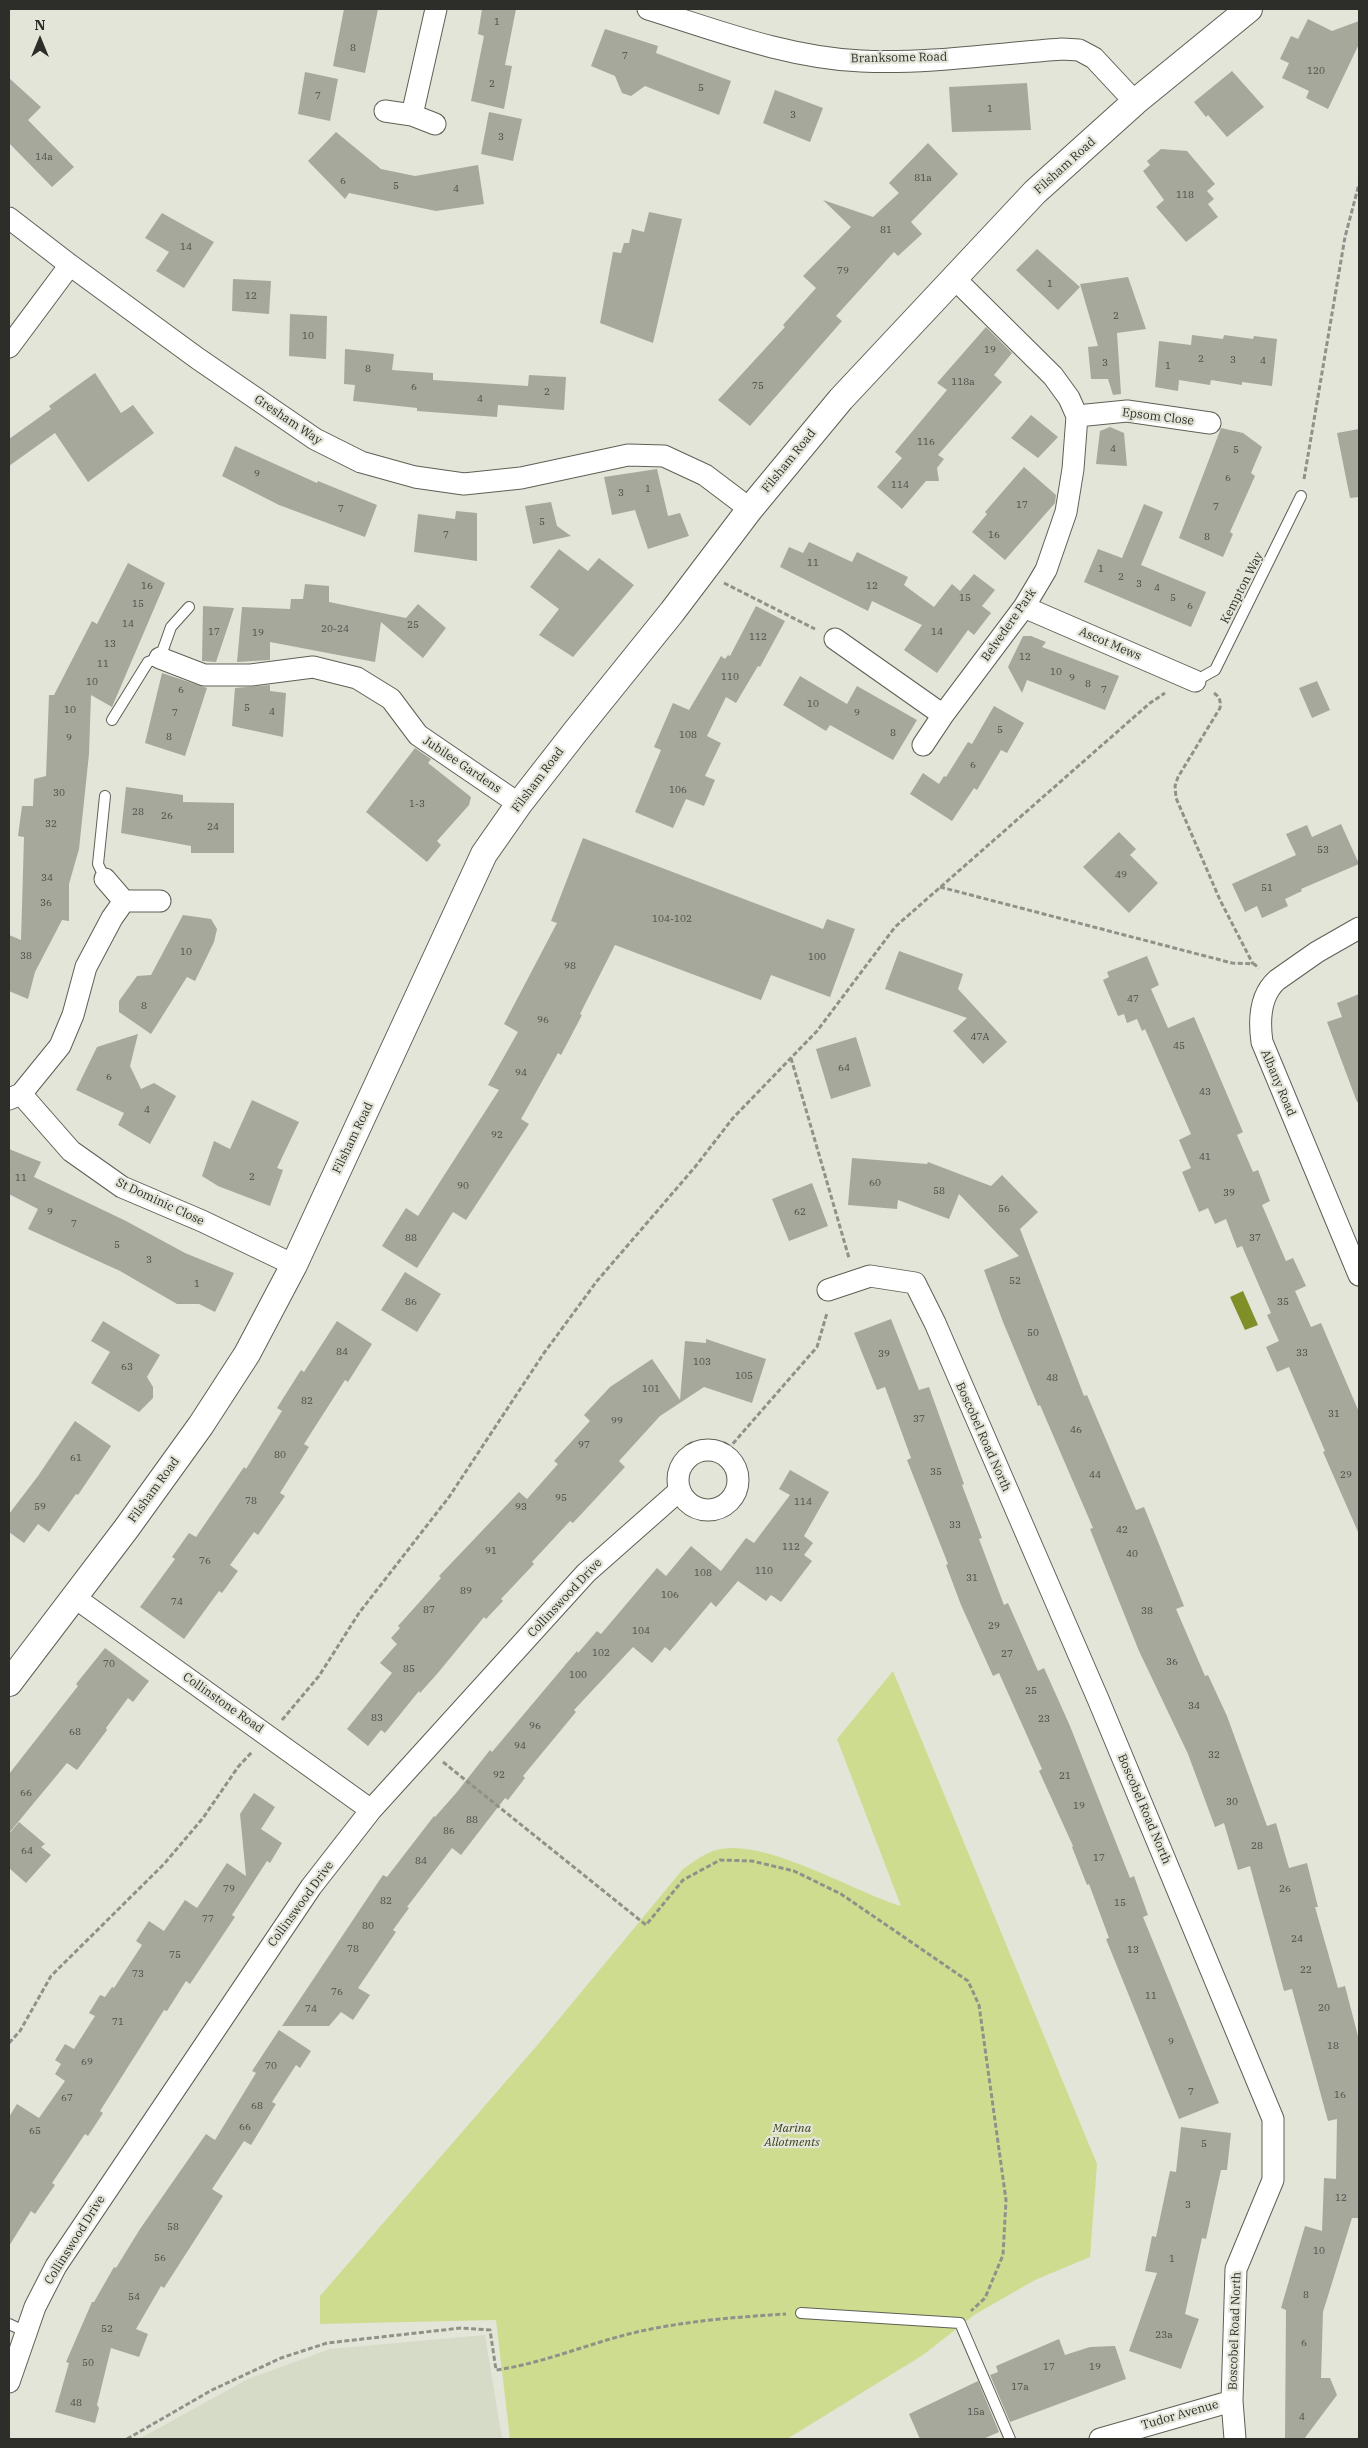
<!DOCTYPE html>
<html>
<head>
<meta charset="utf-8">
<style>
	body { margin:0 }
	#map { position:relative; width:1368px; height:2448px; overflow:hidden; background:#e2e5d8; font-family:"IBM Plex Serif",serif }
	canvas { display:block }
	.frame { position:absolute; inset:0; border:10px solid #2d2e29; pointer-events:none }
	.north { position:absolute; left:15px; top:15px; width:50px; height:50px; -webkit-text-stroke:4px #e2e5d8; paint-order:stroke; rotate:0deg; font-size:14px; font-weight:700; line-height:20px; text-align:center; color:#2d2e29 }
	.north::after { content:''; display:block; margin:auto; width:18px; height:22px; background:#2d2e29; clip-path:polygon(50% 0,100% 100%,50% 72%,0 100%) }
</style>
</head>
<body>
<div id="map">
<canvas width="1368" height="2448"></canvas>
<div class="frame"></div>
<div class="north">N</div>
</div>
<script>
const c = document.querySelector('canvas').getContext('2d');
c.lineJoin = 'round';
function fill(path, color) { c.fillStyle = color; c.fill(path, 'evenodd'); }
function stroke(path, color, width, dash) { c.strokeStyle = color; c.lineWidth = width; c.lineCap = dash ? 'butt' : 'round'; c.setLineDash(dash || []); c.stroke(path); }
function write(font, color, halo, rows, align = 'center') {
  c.font = font + ' "IBM Plex Serif",serif'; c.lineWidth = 4.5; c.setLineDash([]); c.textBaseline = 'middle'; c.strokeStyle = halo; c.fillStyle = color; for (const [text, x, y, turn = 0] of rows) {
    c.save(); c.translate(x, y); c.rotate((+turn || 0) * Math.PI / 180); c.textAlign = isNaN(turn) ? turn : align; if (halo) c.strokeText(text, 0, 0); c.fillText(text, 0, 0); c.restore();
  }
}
fill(new Path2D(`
	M485,2335L502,2439H139L248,2379L330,2349Z`), '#d6dbc7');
fill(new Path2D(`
	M893,1671L1097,2164L1090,2257L1035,2280L974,2315L923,2355L787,2439H510L496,2320L320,2324V2296L540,2042L683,1869C692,1863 702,1855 713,1851C759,1834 854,1892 901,1906L837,1739Z`), '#cedc90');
fill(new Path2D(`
	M1243,1291L1258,1325L1245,1330L1230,1297Z`), '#808f28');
fill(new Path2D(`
	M344,9H378L365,73L333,66Z
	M482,9H516L505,65L512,66L504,109L471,101L484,36L478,34Z
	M1308,19L1332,31L1359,21V44L1328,109L1306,98L1309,91L1282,78L1289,63L1280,59L1291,36L1298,39Z
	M605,29L658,46L656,53L731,81L719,115L645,86L631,96L622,93L615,76L591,66Z
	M1232,71L1264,107L1227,137L1208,115L1206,117L1194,102Z
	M305,72L338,79L330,121L298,114Z
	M9,78L41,107L28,120L74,167L52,187L9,143Z
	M1027,83L1031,130L952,132L949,87Z
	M775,90L823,108L810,142L763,123Z
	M489,112L522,119L513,161L481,154Z
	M336,132L381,169L415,176L478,165L484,204L436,211L349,193L345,199L308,161Z
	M928,143L958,174L911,222L922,234L898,256L894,252L836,316L842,321L750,426L718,400L785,327L783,325L816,288L803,276L851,227L823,200L873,217L899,193L889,183Z
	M1161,149L1187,151L1215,184L1207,191L1214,199L1208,204L1218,217L1186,242L1156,207L1164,200L1143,171L1150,165L1147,161Z
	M649,212L682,219L653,343L600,323L613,252L621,253L624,243H629L632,229L644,232Z
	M162,213L214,242L184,288L156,271L169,252L145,238Z
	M1037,249L1080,287L1058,310L1016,270Z
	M1128,277L1146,329L1117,333L1121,394L1113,395L1108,379H1091L1088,347L1098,346L1080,284Z
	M233,279L271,281L269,314L232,311Z
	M290,314L327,316L326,359L289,356Z
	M986,327L1012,353L994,375L1002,382L938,455L944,459L937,468L939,481H926L902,509L877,487L902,458L895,452L947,390L937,383Z
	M1192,335L1223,339L1224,335L1253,339L1254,336L1277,339L1272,386L1242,382V385L1211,380L1210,385L1179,380L1178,391L1155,387L1159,341L1191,345Z
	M345,349L394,354L392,370L433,373V380L528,386L529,375L566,377L564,410L498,405L497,417L417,411V408L353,401L355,385L344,384Z
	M95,373L121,413L133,405L154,433L88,482L55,433L9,466V439L51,409L49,406Z
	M1031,415L1058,437L1038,458L1011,438Z
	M1110,427L1124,433L1127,466L1096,464L1100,431Z
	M1221,428L1243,433L1262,447L1251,473L1255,476L1230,532L1233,534L1223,557L1179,538Z
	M1359,429V497L1350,498L1337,433Z
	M235,446L317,483L318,481L377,505L365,537L279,505L222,476Z
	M1024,467L1056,495L1055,503L1005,560L972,532L987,514L985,512Z
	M657,469L668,516L680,513L689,536L648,549L635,510L612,515L604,477Z
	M551,502L557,526L571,536L533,544L525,506Z
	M1144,504L1163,512L1141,565L1206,592L1191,627L1084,582L1098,549L1122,558Z
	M456,511L477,513V561L414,552L418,514L455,519Z
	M809,542L852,562L857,552L908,577L904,585L934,607L952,584L960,591L974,574L995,590L982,606L991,613L974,635L968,630L937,673L904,650L922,625L872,601L868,611L780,567L789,547L803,553Z
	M559,549L588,571L599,558L634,585L573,657L539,635L559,609L530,587Z
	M128,563L165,583L112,707L91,695L89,754L79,849L69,884V921L62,920L35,972L28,999L9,991V935L21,940L24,837L18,836L22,806H33L34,779L46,776L49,695H54L92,621L97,624Z
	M305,584L329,586V602L406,618L418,604L446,628L423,658L381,622L375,662L270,642V660L237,662L242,607L290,609L291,599H303Z
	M203,606L234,608L216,662L202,661Z
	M756,606L785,621L760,667L758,666L736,703L726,697L707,736L721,743L705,776L715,780L704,806L686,799L673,828L635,812L661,750L654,747L673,703L689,710L721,656L725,659L728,655L730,656Z
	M1023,636H1031L1046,642L1042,647L1119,676L1105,710L1027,680L1022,693L1008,667Z
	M162,673L207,688L185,756L145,743Z
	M800,676L847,704L857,686L917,720L893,760L830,725L826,731L783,705Z
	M1317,681L1330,710L1312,718L1299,688Z
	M270,685V691L286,693L283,737L232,726L235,688Z
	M994,706L1024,723L1007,753L1001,750L977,790L974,788L952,821L910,794L923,773L939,784L944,776L946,777L968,742L972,744Z
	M415,748L431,759L428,763L471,797L469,805L437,841L441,845L427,862L366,812Z
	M126,787L183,795V802L234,803V853H191V846L121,833Z
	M1341,824L1359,864L1301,889L1302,891L1285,899L1288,906L1262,918L1257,906L1245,912L1232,884L1296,855L1286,834L1307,825L1312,837Z
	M1119,832L1136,849L1130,855L1158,883L1129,913L1083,867Z
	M583,838L823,929L827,919L855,929L830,997L771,975L761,1000L615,945L580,1014L582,1015L561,1055L558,1053L521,1119L529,1124L466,1220L453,1212L417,1268L382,1246L406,1208L418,1216L499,1090L488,1085L518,1032L504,1024L557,923L551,921Z
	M183,915L211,919L217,929L214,942L195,981L187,977L151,1034L119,1012V1001L137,976L151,975Z
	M899,951L963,974L958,989L1007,1042L983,1064L953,1031L967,1018L885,989Z
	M1147,956L1159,985L1151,989L1168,1028L1194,1017L1243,1132L1237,1135L1253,1172L1258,1170L1270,1201L1262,1205L1286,1261L1293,1258L1306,1286L1295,1291L1311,1327L1321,1323L1359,1412V1534L1323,1452L1325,1451L1289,1367L1277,1372L1266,1347L1279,1341L1267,1315L1271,1313L1242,1246L1237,1248L1226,1219L1215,1224L1208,1208L1199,1212L1182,1172L1191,1168L1179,1140L1191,1134L1145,1029L1142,1031L1137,1019L1127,1023L1124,1014L1118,1016L1103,980L1109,977L1107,972Z
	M1359,994V1102H1357L1327,1022L1342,1017L1337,1003Z
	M138,1034L130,1066L141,1089L154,1083L176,1096L150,1144L118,1125L124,1113L76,1090L97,1047Z
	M856,1037L871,1086L831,1099L816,1049Z
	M252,1100L299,1122L277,1168L283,1170L270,1206L218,1186L202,1176L214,1141L230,1149Z
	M9,1149L41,1162L34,1177L126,1221L185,1253L234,1273L215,1312L199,1304H177L120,1271L28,1229L38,1209L9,1194Z
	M852,1158L927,1164L928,1162L991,1186L1002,1175L1038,1212L1020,1229L1084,1396L1087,1395L1136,1510L1144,1507L1184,1606L1176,1609L1205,1676L1208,1675L1227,1716L1267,1826L1276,1823L1289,1868L1307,1863L1318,1907H1315L1338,1988L1345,1986L1359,2040V2218H1352L1323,2312L1321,2378H1330L1337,2395L1304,2439H1285L1286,2310L1281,2308L1305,2226L1322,2231L1324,2178L1336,2179L1337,2119L1328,2121L1292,1989L1284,1991L1250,1866L1238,1870L1224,1823L1215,1827L1188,1754L1139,1651L1090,1529L1093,1528L1040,1405L1038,1406L1003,1322L984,1270L1019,1256L959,1194L949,1219L898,1200L897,1209L848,1205Z
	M812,1183L828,1226L789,1241L772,1199Z
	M405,1272L441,1294L417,1332L381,1310Z
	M891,1319L919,1390L929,1387L964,1484L962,1485L982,1538L979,1539L1004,1605L1008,1603L1038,1671L1044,1668L1070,1726L1130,1878L1134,1876L1148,1915L1143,1917L1219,2103L1179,2119L1106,1939L1109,1938L1089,1884L1087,1885L1072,1847L1073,1846L1039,1771L1042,1769L999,1673L993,1676L961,1605L946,1565L948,1564L907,1460L911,1458L885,1387L877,1390L854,1333Z
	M103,1321L160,1355L147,1377L153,1387V1398L139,1412L91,1383L110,1352L91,1341Z
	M337,1321L372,1344L348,1382L345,1380L304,1444L309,1447L280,1493L285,1496L258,1535L254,1532L230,1565L238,1571L222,1593L219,1591L184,1639L140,1607L175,1559L172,1557L189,1533L196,1537L244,1467L246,1469L282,1411L277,1408L301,1370L304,1372Z
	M706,1339L766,1359L752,1403L704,1387L660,1416L619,1461L625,1467L573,1523L570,1521L532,1562L534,1564L501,1599L503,1601L486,1619L484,1617L437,1674L420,1693L419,1691L385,1733L381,1730L368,1746L347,1729L392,1673L380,1663L397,1644L391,1638L400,1628L398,1626L441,1578L439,1576L519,1492L527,1499L558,1464L554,1461L590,1421L584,1415L610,1387L652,1359L680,1400L685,1341L706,1343Z
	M75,1421L111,1446L78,1495L76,1494L49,1532L38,1524L24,1543L9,1532V1514L38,1476Z
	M790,1470L829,1492L804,1536L813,1543L804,1555L812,1561L781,1602L771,1595L766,1601L738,1581L716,1607L711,1602L670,1651L665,1647L652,1663L633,1647L574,1710L576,1712L523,1776L525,1778L508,1800L505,1798L461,1855L452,1848L407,1907L409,1908L393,1930L396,1932L358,1988L370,1995L353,2020L341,2012L329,2026H282L383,1875L387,1877L434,1816L435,1817L457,1792L490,1750L492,1752L577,1651L578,1653L597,1631L601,1634L657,1568L666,1576L691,1546L721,1571L746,1538L754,1543L790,1495L779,1489Z
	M105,1648L149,1681L133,1702L128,1698L106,1728L107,1730L77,1770L67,1763L9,1833V1774L78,1686L76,1684Z
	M254,1793L275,1807L261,1829L282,1843L270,1863L267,1861L232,1915L235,1917L190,1984L186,1981L167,2011L164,2010L100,2111L103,2113L88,2136L85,2134L52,2183L55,2185L35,2214L31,2211L9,2246V2117L17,2104L39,2118L65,2081L55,2074L61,2064L55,2060L65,2044L74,2049L95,2016L89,2013L100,1995L105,1997L112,1987L114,1988L142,1945L136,1941L149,1921L164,1931L185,1900L197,1908L227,1863L246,1876L240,1814Z
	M19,1822L45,1844L41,1847L51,1855L26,1883L9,1868V1834Z
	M279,2030L311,2051L300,2068L296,2065L272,2102L276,2104L251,2145L244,2141L212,2189L223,2196L164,2288L161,2286L136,2329L148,2334L139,2357L111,2348L97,2405L99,2408L95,2423L55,2412L69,2363L66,2362L92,2302H94L114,2267L116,2268L140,2229L206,2134L215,2140L256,2073L252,2071Z
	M1181,2127L1231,2133L1227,2170H1221L1206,2239L1202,2238L1185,2314L1199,2319L1181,2369L1129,2351L1157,2273L1145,2271L1152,2236L1156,2237L1170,2171L1176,2172Z
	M1059,2339L1065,2355L1090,2347L1115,2346L1126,2379L1010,2422L990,2375L998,2372L996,2366Z
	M978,2381L999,2432L983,2439H920L909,2414Z`), '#a6a89c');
const service = new Path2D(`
	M1195,681L1215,670L1301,496
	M112,720L148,662L160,658L171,627L189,607
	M105,796L98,864L105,879
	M801,2313L960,2323L1010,2439
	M9,2324L26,2332`);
const minor = new Path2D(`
	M648,9C716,30 788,58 861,61C927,64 995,54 1062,49L1079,50L1094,58L1135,102
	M385,111L412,115L435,124
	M412,115L436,9
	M9,218L70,265L197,358L315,439L361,462L415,477L464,484L521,478L628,455L664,456L705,475L750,509
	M9,347L70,265
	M1077,416L1127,411L1210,423
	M1024,607L1195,681
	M835,639L943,715
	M160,658L204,675H251L313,667L357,678L391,699L418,735L519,804
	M923,745L943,715L1024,607L1046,570L1066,512L1073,469L1077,416L1069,398L1053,376L953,277
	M105,879L124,901
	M1359,928L1317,952L1277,980C1259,996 1259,1021 1262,1042L1359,1275
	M21,1094L71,1151L122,1187L202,1221L294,1265
	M9,1099L21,1094L60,1046L73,1015L86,967L112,918L124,901H160
	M828,1290L870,1276L915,1283L935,1323L1098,1699L1273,2119V2180L1236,2269L1232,2401L1235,2439
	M678 1480a30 30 0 1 1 60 0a30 30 0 1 1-60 0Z
	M74,1597L371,1810
	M9,2382L35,2307L56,2266L311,1887L371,1810L586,1573L680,1490
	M1100,2439L1232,2401`);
const tertiary = new Path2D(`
	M9,1683L126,1529L201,1425L247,1354L294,1265L484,854L519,804L576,731L672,612L750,509L841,399L1035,192L1135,102L1249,9`);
stroke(service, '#5e6055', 12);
stroke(minor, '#5e6055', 23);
stroke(tertiary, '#5e6055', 28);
stroke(new Path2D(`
	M1304,479L1345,237L1359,184
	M724,583L815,629
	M1214,693C1220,697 1221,702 1220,708L1178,777L1175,786L1176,798L1220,900L1253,964
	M940,887L1232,963L1254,964L1259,968
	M791,1058L849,1258
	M723,1455L817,1347L827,1313
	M282,1720L319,1676L359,1613L449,1497L544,1353L597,1281L695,1167L733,1118L817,1031L895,927L1150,703L1165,693
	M443,1762L646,1925L683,1880L720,1860L752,1861L794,1871L841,1894L968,1981L979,2005L1006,2200L1003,2255L985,2298L971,2311
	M9,2043L20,2031L51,1976L164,1864L203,1818L238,1767L252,1752
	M127,2439L212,2390L281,2358L327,2343L461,2328L490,2330L496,2370C545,2363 589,2343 637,2332C685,2321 736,2317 786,2314`), '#909289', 3, [5, 2.5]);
stroke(service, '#fff', 10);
stroke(minor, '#fff', 21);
stroke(tertiary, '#fff', 26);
write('10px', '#4b4c46', null, [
	["1",497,22],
	["8",353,48],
	["7",625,56],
	["120",1316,71],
	["2",492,84],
	["5",701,88],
	["7",318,96],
	["1",990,109],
	["3",793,115],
	["3",501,137],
	["14a",44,157],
	["81a",923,178],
	["6",343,181],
	["5",396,186],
	["4",456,189],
	["118",1185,195],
	["81",886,230],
	["14",186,247],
	["79",843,271],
	["1",1050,284],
	["12",251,296],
	["2",1116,316],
	["10",308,336],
	["19",990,350],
	["2",1201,359],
	["3",1233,360],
	["4",1263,361],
	["3",1105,363],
	["1",1168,366],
	["8",368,369],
	["118a",963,382],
	["75",758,386],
	["6",414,387],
	["2",547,392],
	["4",480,399],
	["116",926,442],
	["4",1113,449],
	["5",1236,450],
	["9",257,474],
	["6",1228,478],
	["114",900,485],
	["1",648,489],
	["3",621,493],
	["17",1022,505],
	["7",1216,507],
	["7",341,509],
	["5",542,522],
	["7",446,535],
	["16",994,535],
	["8",1207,537],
	["11",813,563],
	["1",1101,569],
	["2",1121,577],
	["3",1139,584],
	["16",147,586],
	["12",872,586],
	["4",1157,588],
	["15",965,598],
	["5",1173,598],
	["15",138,604],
	["6",1190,606],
	["14",128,624],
	["25",413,625],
	["20-24",335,629],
	["17",214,632],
	["14",937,632],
	["19",258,633],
	["112",758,637],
	["13",110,644],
	["12",1025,657],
	["11",103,664],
	["10",1056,672],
	["110",730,677],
	["9",1072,678],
	["10",92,682],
	["8",1088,684],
	["6",181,690],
	["7",1104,690],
	["10",813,704],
	["5",247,708],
	["10",70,710],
	["4",272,712],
	["7",175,713],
	["9",857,713],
	["5",1000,730],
	["8",893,733],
	["108",688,735],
	["8",169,737],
	["9",69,738],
	["6",973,765],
	["106",678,790],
	["30",59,793],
	["1-3",417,804],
	["28",138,812],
	["26",167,816],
	["32",51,824],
	["24",213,827],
	["53",1323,850],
	["49",1121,875],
	["34",47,878],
	["51",1267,888],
	["36",46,903],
	["104-102",672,919],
	["10",186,952],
	["38",26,956],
	["100",817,957],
	["98",570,966],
	["47",1133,999],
	["8",144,1006],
	["96",543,1020],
	["47A",980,1037],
	["45",1179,1046],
	["64",844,1068],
	["94",521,1073],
	["6",109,1077],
	["43",1205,1092],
	["4",147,1110],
	["92",497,1135],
	["41",1205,1157],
	["2",252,1177],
	["11",21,1178],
	["60",875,1183],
	["90",463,1186],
	["58",939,1191],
	["39",1229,1193],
	["56",1004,1209],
	["9",50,1212],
	["62",800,1212],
	["7",74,1224],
	["88",411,1238],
	["37",1255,1238],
	["5",117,1245],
	["3",149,1260],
	["52",1015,1281],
	["1",197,1284],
	["86",411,1302],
	["35",1283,1302],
	["50",1033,1333],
	["84",342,1352],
	["33",1302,1353],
	["39",884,1354],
	["103",702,1362],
	["63",127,1367],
	["105",744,1376],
	["48",1052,1378],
	["101",651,1389],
	["82",307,1401],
	["31",1334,1414],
	["37",919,1419],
	["99",617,1421],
	["46",1076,1430],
	["97",584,1445],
	["80",280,1455],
	["61",76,1458],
	["35",936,1472],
	["44",1095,1475],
	["29",1346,1475],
	["95",561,1498],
	["78",251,1501],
	["114",803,1502],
	["59",40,1507],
	["93",521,1507],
	["33",955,1525],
	["42",1122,1530],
	["112",791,1547],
	["91",491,1551],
	["40",1132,1554],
	["76",205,1561],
	["110",764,1571],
	["108",703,1573],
	["31",972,1578],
	["89",466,1591],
	["106",670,1595],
	["74",177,1602],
	["87",429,1610],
	["38",1147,1611],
	["29",994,1626],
	["104",641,1631],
	["102",601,1653],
	["27",1007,1654],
	["36",1172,1662],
	["70",109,1664],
	["85",409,1669],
	["100",578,1675],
	["25",1031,1691],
	["34",1194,1706],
	["83",377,1718],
	["23",1044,1719],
	["96",535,1726],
	["68",75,1732],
	["94",520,1746],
	["32",1214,1755],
	["92",499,1775],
	["21",1065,1776],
	["66",26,1793],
	["30",1232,1802],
	["19",1079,1806],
	["88",472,1820],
	["86",449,1831],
	["28",1257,1846],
	["64",27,1851],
	["17",1099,1858],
	["84",421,1861],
	["79",229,1889],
	["26",1285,1889],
	["82",386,1901],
	["15",1120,1903],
	["77",208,1919],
	["80",368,1926],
	["24",1297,1939],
	["78",353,1949],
	["13",1133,1950],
	["75",175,1955],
	["22",1306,1970],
	["73",138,1974],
	["76",337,1992],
	["11",1151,1996],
	["20",1324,2008],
	["74",311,2009],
	["71",118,2022],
	["9",1171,2042],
	["18",1333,2046],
	["69",87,2062],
	["70",271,2066],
	["7",1191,2092],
	["16",1340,2095],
	["67",67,2098],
	["68",257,2106],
	["66",245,2127],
	["65",35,2131],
	["5",1204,2144],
	["12",1341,2198],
	["3",1188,2205],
	["58",173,2227],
	["10",1319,2251],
	["56",160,2258],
	["1",1172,2259],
	["8",1306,2295],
	["54",134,2297],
	["52",107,2329],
	["23a",1164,2335],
	["6",1304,2343],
	["50",88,2363],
	["17",1049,2367],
	["19",1095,2367],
	["17a",1020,2387],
	["48",76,2403],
	["15a",976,2412],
	["4",1302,2417]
]);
write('12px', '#2d2e29', '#e2e5d8', [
	["Branksome Road",899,58,-1],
	["Filsham Road",1065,166,-42],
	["Epsom Close",1158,417,7],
	["Gresham Way",288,420,34],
	["Filsham Road",789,461,-51],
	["Kempton Way",1242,588,-63],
	["Belvedere Park",1009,625,-55],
	["Ascot Mews",1110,644,23],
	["Jubilee Gardens",462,765,34],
	["Filsham Road",538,780,-53],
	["Albany Road",1278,1083,67],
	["Filsham Road",353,1138,-64],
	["St Dominic Close",160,1202,25],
	["Boscobel Road North",983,1437,66],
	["Filsham Road",154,1490,-54],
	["Collinswood Drive",565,1598,-47],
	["Collinstone Road",223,1703,35],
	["Boscobel Road North",1144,1809,67],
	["Collinswood Drive",301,1904,-54],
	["Collinswood Drive",75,2240,-58],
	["Boscobel Road North",1235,2331,-88],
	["Tudor Avenue",1180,2415,-16]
]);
write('italic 12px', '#3a4017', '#e2e5d8', [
	["Marina",792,2129],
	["Allotments",792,2143]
]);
</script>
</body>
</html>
